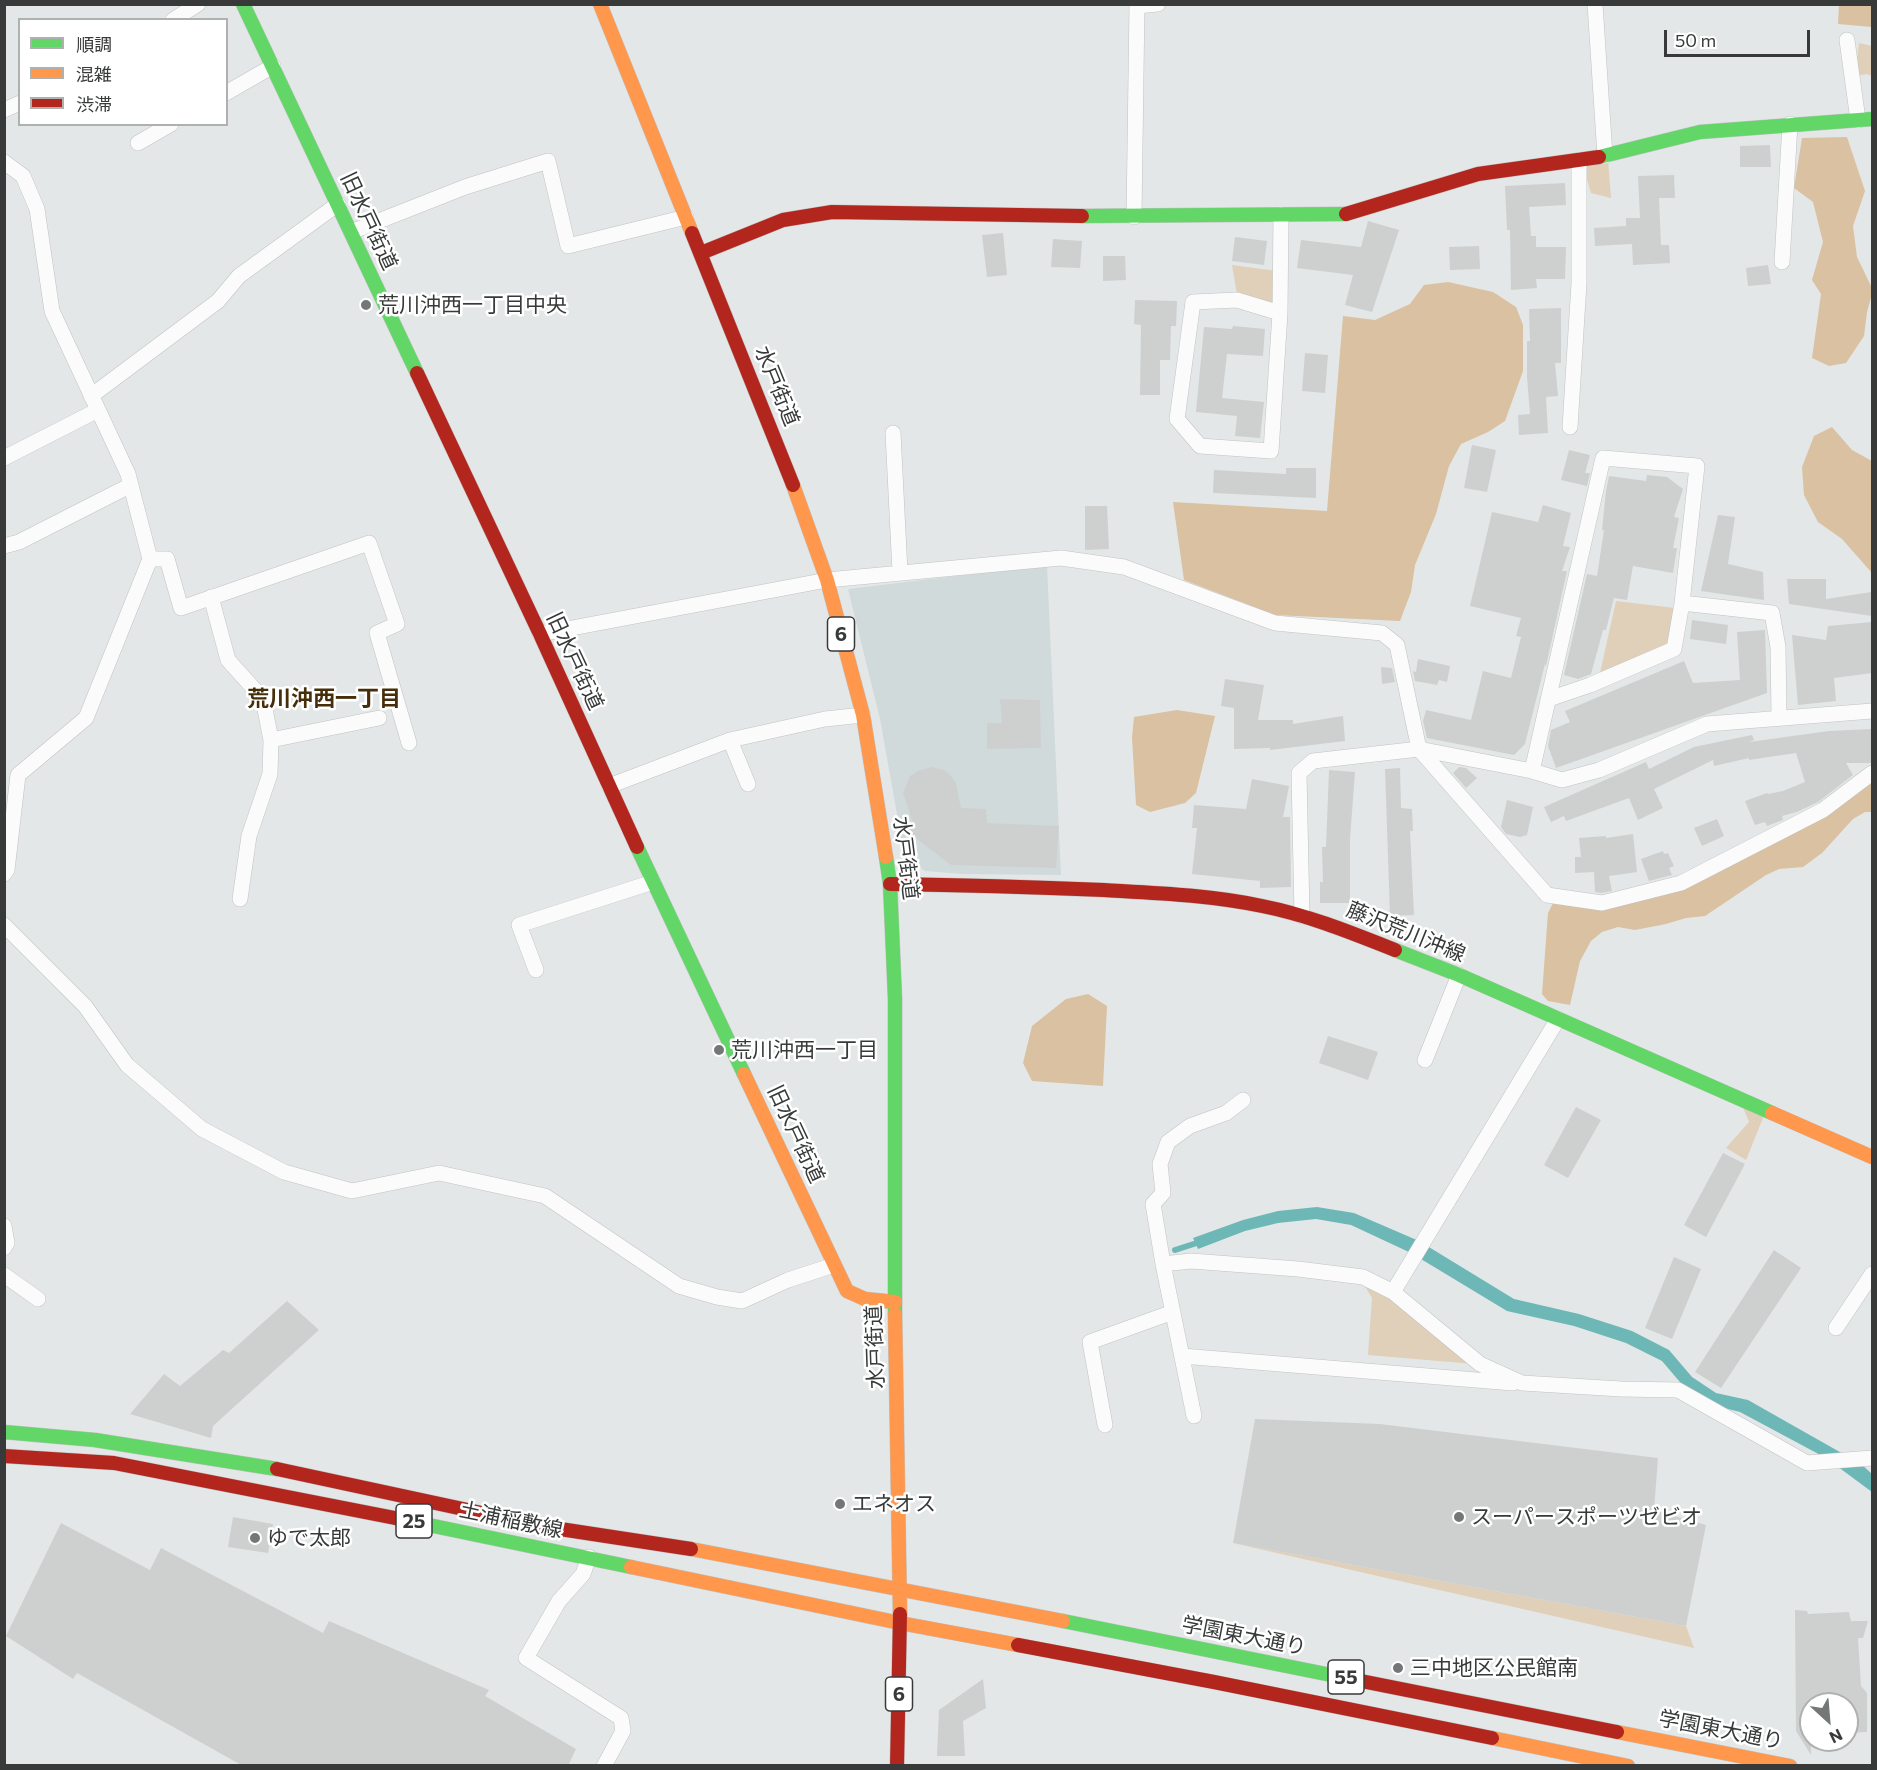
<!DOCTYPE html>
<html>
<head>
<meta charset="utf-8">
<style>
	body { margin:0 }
	#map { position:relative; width:1877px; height:1770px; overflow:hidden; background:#e4e7e7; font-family:Commissioner,"Noto Sans JP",sans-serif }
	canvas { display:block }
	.frame { position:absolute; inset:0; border:6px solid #383a3a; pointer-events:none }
	.legend { position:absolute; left:18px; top:18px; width:210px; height:108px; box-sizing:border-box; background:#fff; border:2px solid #afb0b0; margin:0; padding:8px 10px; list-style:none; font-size:18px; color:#383a3a }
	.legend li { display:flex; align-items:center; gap:12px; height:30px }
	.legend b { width:30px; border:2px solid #afb0b0 }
	.north { position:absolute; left:1799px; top:1692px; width:60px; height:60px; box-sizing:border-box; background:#fff; border:2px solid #afb0b0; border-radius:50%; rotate:154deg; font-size:16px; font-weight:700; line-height:24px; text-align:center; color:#383a3a }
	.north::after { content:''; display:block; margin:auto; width:21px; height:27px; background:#747777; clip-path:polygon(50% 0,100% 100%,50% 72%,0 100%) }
	.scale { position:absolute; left:1664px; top:30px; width:146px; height:27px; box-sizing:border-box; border:3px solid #383a3a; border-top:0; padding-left:8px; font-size:18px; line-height:21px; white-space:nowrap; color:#383a3a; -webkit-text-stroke:4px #fff; paint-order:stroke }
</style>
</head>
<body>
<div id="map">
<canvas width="1877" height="1770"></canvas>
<div class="frame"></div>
<ul class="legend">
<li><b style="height:8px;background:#63d668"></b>順調</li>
<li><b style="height:8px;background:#ff974d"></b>混雑</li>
<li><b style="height:8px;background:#b3261e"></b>渋滞</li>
</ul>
<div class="north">N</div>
<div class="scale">50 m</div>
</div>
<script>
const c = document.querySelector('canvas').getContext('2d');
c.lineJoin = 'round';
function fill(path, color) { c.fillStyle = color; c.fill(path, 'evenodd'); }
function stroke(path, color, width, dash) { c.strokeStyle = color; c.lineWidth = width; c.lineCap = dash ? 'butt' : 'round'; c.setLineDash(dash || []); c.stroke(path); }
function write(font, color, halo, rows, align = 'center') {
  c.font = font + ' Commissioner,"Noto Sans JP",sans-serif'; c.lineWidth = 5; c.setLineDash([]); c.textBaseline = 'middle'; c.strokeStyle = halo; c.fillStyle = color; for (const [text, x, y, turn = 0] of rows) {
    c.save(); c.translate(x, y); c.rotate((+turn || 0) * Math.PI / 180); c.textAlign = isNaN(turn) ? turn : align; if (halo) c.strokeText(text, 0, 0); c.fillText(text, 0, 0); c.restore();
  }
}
fill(new Path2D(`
	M1047,565L1061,875L962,874L925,871L901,855L898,820L880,719L848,589Z`), '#d1dada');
fill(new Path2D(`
	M1859,43L1872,46V76L1867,74L1855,76Z
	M1608,160L1611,198L1591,193L1582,163Z
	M1232,265L1277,271V308L1237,295Z
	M1616,601L1675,608L1668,645L1600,673Z
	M1742,1105L1765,1113L1746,1160L1726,1148L1749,1122Z
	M1363,1283L1390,1297L1474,1364L1368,1355L1372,1298Z
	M1233,1543L1686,1626L1694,1648Z`), '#e0cfb9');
fill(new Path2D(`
	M1839,5H1872V27L1838,24Z
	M1847,137L1865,191L1853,226L1857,257L1872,288V294L1867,312L1864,336L1846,363L1829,366L1812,358L1821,294L1812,280L1823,242L1813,202L1794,188L1802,138Z
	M1448,282L1493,292L1516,307L1523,325V371L1505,421L1488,432L1461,444L1449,466L1436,514L1415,565L1411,592L1400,621L1275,615L1184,580L1173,502L1327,511L1343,316L1375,320L1410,304L1424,285Z
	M1832,427L1852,450L1872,461V573L1842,539L1818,522L1804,495L1802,467L1814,436Z
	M1177,710L1215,716L1196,793L1185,803L1150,812L1136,805L1132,738L1134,717Z
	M1872,781V812H1865L1853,819L1822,853L1803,867L1779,869L1766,875L1705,916L1686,918L1666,924L1635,930L1618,927L1602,932L1591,941L1580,961L1570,1005L1548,1001L1542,994L1548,913L1553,903L1625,904Z
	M1088,994L1107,1006L1103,1086L1032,1081L1023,1063L1032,1026L1066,999Z`), '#d9c1a1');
fill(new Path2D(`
	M1317,1207L1354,1213L1419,1241L1514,1299L1579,1314L1632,1331L1669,1350L1692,1377L1716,1393L1748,1400L1861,1464L1872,1474V1492L1826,1458L1740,1412L1708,1404L1685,1388L1662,1361L1626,1343L1574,1326L1507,1311L1411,1253L1351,1225L1316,1219L1278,1223L1245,1231L1198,1249L1193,1238L1243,1220L1278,1211Z`), '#6db7b7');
stroke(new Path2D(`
	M1175,1250L1203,1241`), '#6db7b7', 6);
fill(new Path2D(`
	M1770,145L1771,167H1740V146Z
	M1674,175L1675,198H1659L1661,245H1669L1670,263L1633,265L1632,244L1595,246L1594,228L1626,226V218H1640L1638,176Z
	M1565,183L1566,205L1529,207L1531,236H1536V247H1566L1565,279H1536L1537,288L1511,290L1510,230H1507L1505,186Z
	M1368,221L1399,230L1372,312L1345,305L1353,275L1297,268L1301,240L1361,247Z
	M1003,233L1007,275L987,277L982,235Z
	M1235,237L1267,241L1264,265L1232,261Z
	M1053,239L1082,241L1080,268L1051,267Z
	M1479,246L1480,269L1450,270L1449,247Z
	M1103,256H1125L1126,280L1103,281Z
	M1768,265L1771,284L1748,286L1746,268Z
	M1135,300L1177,301L1176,326H1171L1170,360H1160V395H1140L1141,325L1134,324Z
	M1561,308V363H1555L1558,396L1546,397L1548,433L1519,435L1518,415L1530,414L1527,377V341H1530L1529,309Z
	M1233,326L1265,329L1263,356L1227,354L1222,398L1264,402L1260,438L1235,436L1237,416L1196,412L1204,327L1232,329Z
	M1305,353L1328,355L1325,393L1302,391Z
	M1472,445L1496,450L1487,492L1464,488Z
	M1569,450L1590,455L1585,473H1590L1587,486L1561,480Z
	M1286,468H1316V498L1213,493L1214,470L1286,474Z
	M1647,475L1667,477L1683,489L1674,517L1679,518L1673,548H1677L1673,573L1633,566L1627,600L1614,598L1606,630H1603L1591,674L1578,679L1564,675L1587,574L1597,576L1604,530H1602L1606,491L1609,476L1646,481Z
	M1543,505L1571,513L1563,546L1570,547L1562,571H1567L1546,666L1545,664L1525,744L1514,755L1427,738L1423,721L1426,710L1471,720L1483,671L1511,678L1521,637L1516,636L1521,618L1470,606L1492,512L1538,522Z
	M1085,506H1107L1109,549L1085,550Z
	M1718,515L1735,517L1728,564L1763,572L1764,600L1701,591Z
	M1787,579H1826V599L1871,592L1872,616L1789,604Z
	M1692,620L1728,625L1726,644L1690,639Z
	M1872,622V673L1834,678L1836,701L1798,705L1792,635L1826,640L1828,626Z
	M1765,630L1767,693L1556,768L1548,746L1551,730L1570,722L1565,711L1684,661L1693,683L1740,680L1737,632Z
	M1418,659L1450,666L1447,682L1439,680L1437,685L1415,681L1413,671L1416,672Z
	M1381,667L1392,668L1395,682L1382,684Z
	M1225,679L1264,685L1258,720H1293V724L1343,716L1345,741L1270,750V748L1234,749V708L1221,706Z
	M1000,699L1040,700L1041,748L987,749V723H1002Z
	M1872,729V763H1846L1853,775L1818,802L1797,812L1782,816L1783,820L1767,826L1765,822L1755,825L1745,801L1767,793L1768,794L1783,791L1805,782L1796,753L1749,760V758L1714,766L1713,760L1654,789L1663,808L1638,820L1629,798L1566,821L1564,816L1551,822L1544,807L1646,762L1649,769L1694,747L1752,735L1754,740L1749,742L1829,731Z
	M932,767L944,770L951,776L956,783L961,808L986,809L987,823L1059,826L1056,868L951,865L896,823H913L903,793L910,776L918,771Z
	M1459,767L1466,768L1477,778L1466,788L1453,773Z
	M1400,768L1401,808L1412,809L1413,831H1410L1414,915L1390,916L1385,769Z
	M1329,770L1355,772L1350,839V903H1320V882H1323L1322,847H1326Z
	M1252,779L1289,786L1283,817H1290L1291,887L1260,888V881L1192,874L1197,828H1192L1194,805L1246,809Z
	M1507,800L1533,807L1527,835L1520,837L1506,834L1501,827Z
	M1717,819L1724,836L1702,846L1694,828Z
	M1633,834L1637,872L1609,876L1612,891L1601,893L1595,892L1594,872L1575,873V857H1581L1579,838L1606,836V838Z
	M1663,851L1664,854L1668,853L1674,866L1669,868L1672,875L1649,881L1641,859Z
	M1328,1036L1378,1052L1368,1080L1319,1063Z
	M1576,1107L1601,1120L1568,1178L1544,1165Z
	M1723,1153L1745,1164L1706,1237L1684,1225Z
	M1774,1250L1801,1268L1721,1388L1695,1372Z
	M1674,1257L1701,1269L1672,1339L1645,1328Z
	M287,1301L319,1330L213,1426L211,1438L130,1414L164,1374L180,1386L223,1350L229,1353Z
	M1255,1419L1380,1424L1658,1458L1654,1510L1706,1525L1686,1626L1233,1543Z
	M233,1517L273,1524L268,1553L228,1547Z
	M61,1523L150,1570L161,1548L323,1633L329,1621L489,1690L485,1696L576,1749L568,1766H243L77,1673L73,1679L6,1636Z
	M1795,1610L1807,1611L1808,1614L1849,1612L1851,1621H1868L1863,1638H1858L1861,1686L1867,1693V1732L1847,1733V1704H1811V1755L1796,1731Z
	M983,1679L986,1708L963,1721L965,1756H937L939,1710Z`), '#ced0d0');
const street = new Path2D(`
	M1595,4L1605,156
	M1137,6L1158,4
	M173,20L198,4
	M1847,40L1858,120
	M226,93L273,66
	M4,110L20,103
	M138,143L171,124
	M4,162L23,176L37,209L52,311L128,474L150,559L86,718L18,775L7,870L4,874
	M1134,217L1137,4
	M351,232L465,187L548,161L568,246L686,217
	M1782,262L1790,124
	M1280,313L1237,300L1193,302L1177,419L1200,446L1271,451L1280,313L1281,215
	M91,396L218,301L239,276L338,204
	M1570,427L1579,283V160
	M893,433L900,572
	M4,458L98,410
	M4,546L19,542L131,485
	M150,559H167L181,608L369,543L397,624L377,633L409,743
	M211,597L228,660L263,699L271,740L270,774L249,836L240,899
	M540,634L827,580L1061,558L1124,567L1275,623L1382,633L1397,645L1419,749L1532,771L1562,780L1599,770L1707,724L1872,711
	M1549,699L1590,685L1674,649L1682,603
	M271,740L379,718
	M730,740L748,784
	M1532,771L1603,458L1697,466L1682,603L1772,613L1778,647L1779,718
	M609,786L730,740L825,719L863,715
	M1302,916L1299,773L1313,761L1419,749L1547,895L1602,903L1681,883L1823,810L1872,773
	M4,925L85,1006L127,1065L202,1129L284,1172L352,1191L439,1173L545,1196L679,1286L717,1297L742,1301L788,1280L834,1265
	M536,970L519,925L653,882
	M1425,1060L1459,975
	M4,1226L7,1243L4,1248
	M1163,1264L1153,1204L1163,1193L1160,1164L1168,1142L1190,1126L1226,1113L1243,1100
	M4,1275L38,1299
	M1393,1292L1558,1019
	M1836,1328L1872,1274
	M1182,1356L1513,1383
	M1194,1416L1163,1264L1191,1261L1298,1269L1363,1277L1393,1292L1480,1364L1522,1383L1621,1389L1678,1390L1807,1463L1872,1458
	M1105,1425L1090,1342L1173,1312
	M589,1557L583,1574L559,1601L526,1658L621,1718L623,1731L604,1766`);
const fast = new Path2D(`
	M243,4L417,373
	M1599,157L1700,132L1872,119
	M1082,216L1346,214
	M637,847L744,1074
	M886,857L890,884L895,999V1314
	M1395,950L1459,975L1772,1113
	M4,1432L95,1440L277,1469
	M395,1518L631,1567
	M1063,1621L1341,1677`);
const slow = new Path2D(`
	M600,4L692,233
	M793,485L827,580L863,715L886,857
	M744,1074L847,1291L865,1299L895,1302
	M1772,1113L1872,1157
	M895,1314L900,1614
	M691,1549L1063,1621
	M631,1567L900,1623L1018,1645
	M1617,1732L1790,1766
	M1492,1738L1628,1766`);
const jam = new Path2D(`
	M1346,214L1478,174L1599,157
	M692,233L793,485
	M701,253L783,220L832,212L1082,216
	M417,373L540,634L637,847
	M890,884C961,885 1032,887 1104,890C1156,893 1210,895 1262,906C1308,915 1352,933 1395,950
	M4,1456L114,1463L395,1518
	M277,1469L547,1527L691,1549
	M1018,1645L1214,1682L1492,1738
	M1341,1677L1617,1732
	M897,1766L900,1614`);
stroke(street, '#c1c3c3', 16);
stroke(fast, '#c1c3c3', 15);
stroke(slow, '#c1c3c3', 15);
stroke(jam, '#c1c3c3', 15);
stroke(street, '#fbfbfb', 15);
stroke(fast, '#63d668', 14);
stroke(slow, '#ff974d', 14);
stroke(jam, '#b3261e', 14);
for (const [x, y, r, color] of [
	[366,305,6,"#747777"],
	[719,1050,6,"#747777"],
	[840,1504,6,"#747777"],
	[1459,1517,6,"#747777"],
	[255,1538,6,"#747777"],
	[1398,1668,6,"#747777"]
]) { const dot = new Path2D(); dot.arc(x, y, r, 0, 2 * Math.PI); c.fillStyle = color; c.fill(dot); stroke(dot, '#fff', 2); }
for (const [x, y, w] of [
	[841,634,27],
	[414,1521,36],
	[1346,1677,36],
	[899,1694,27]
]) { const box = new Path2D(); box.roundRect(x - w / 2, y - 17, w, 34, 4.5); c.fillStyle = '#fff'; c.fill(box); stroke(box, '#383a3a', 1.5); }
write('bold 20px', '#383a3a', null, [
	["6",841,634],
	["25",414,1521],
	["55",1346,1677],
	["6",899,1694]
]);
write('21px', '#383a3a', '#fff', [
	["旧水戸街道",369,221,65],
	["水戸街道",777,386,68],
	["旧水戸街道",575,661,65],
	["水戸街道",906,858,83],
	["藤沢荒川沖線",1406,932,22],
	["旧水戸街道",796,1134,65],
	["水戸街道",875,1347,-92],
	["土浦稲敷線",511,1520,12],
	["学園東大通り",1244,1636,11],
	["学園東大通り",1721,1730,11]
]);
write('21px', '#383a3a', '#fff', [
	["荒川沖西一丁目中央",378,305],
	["荒川沖西一丁目",731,1050],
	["エネオス",852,1504],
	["スーパースポーツゼビオ",1471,1517],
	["ゆで太郎",267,1538],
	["三中地区公民館南",1410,1668]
], 'left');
write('bold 22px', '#462e0b', '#fff', [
	["荒川沖西一丁目",324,699]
]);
</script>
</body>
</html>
